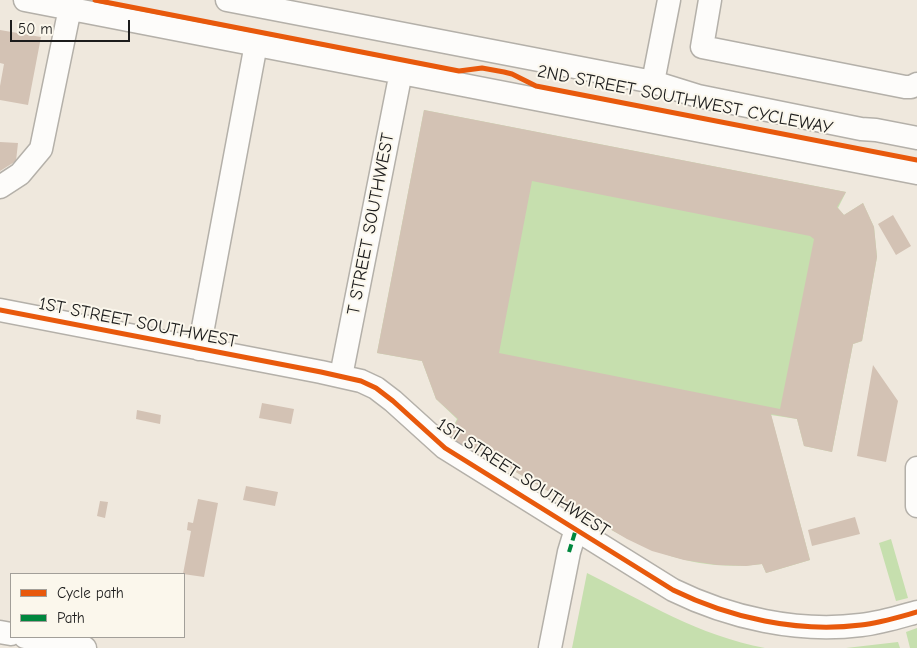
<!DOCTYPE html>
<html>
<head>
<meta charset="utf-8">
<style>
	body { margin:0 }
	#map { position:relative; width:917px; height:648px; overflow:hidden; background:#efe8dd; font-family:"Comic Neue",sans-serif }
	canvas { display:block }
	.legend { position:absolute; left:10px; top:573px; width:175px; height:65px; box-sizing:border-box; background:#fbf7ec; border:1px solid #a29f99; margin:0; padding:6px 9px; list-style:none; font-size:15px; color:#1c1c1c }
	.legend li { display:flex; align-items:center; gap:10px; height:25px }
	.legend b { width:25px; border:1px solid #a29f99 }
	.scale { position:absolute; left:10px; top:20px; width:120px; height:22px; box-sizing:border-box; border:2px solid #1c1c1c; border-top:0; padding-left:6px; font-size:15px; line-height:18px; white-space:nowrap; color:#1c1c1c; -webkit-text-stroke:4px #fbf7ec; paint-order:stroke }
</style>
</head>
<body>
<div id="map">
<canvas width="917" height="648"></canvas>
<ul class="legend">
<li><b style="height:6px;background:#e8590c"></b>Cycle path</li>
<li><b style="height:6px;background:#00873e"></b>Path</li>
</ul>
<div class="scale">50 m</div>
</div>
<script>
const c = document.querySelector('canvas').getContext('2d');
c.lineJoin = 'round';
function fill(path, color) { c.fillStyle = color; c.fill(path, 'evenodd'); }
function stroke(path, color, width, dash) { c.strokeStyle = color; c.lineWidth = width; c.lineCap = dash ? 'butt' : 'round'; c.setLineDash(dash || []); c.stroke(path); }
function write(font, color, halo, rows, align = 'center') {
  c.font = font + ' "Comic Neue",sans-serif'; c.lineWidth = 4; c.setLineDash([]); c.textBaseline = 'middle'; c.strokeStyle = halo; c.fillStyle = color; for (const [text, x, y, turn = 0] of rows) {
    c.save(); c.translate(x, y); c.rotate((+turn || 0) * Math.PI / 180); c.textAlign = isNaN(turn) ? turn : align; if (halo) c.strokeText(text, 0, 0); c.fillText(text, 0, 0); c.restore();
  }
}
fill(new Path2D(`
	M424,110L846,192L838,208L844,215L863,203L874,227L877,257L862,341L853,344L832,452L804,446L797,419L771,415L810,560L766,573L762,564C701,572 649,553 598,522L597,524L585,525L565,519L568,503L479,450L445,443L457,419L436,399L422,361L377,353Z
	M891,539L908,598L896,601L879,543Z
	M587,573C645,602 700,636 765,648H572Z
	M917,628V648H910L906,632Z
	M898,642L900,648H846Z`), '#c6dfae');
fill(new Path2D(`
	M0,30L41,37L28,105L0,100V86L4,64L0,63Z
	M424,110L846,192L837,207L844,215L863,203L874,227L877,257L862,341L853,344L832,452L804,446L797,419L771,414L810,560L766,573L762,564L746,566L717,565L684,560L652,551L627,539L598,522L597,524L585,525L565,519L568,503L479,450L445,443L458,419L436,399L422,361L377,353ZM532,181L810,236L814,239L780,409L499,353Z
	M0,142L18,143L16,161L0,171Z
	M893,215L911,246L896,255L878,224Z
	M873,365L898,401L886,462L857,456Z
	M262,403L294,409L291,424L259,418Z
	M137,410L161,415L160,424L136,419Z
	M246,486L278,492L275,506L243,500Z
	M198,499L218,503L204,577L183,574L191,531L187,530L188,522L193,523Z
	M100,501L108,502L105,518L97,516Z
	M855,517L860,534L812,546L808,530Z`), '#d3c2b4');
const minor = new Path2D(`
	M25,0L917,173
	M227,0L653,82L698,96L861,129L876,130L917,138
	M710,0L702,47L905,87H911L917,84
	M653,82L669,0
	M0,187L20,174L41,149L70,8
	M0,310L321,372L361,381L376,388L393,401L445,448L673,590C730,618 798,633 861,625C880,623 899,617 917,612
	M199,349L256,44
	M341,376L401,72
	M917,468V506
	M0,632L11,634
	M25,637L85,648
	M550,648L569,552L576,529`);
stroke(minor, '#b4b0a9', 25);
stroke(minor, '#fdfcfa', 22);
stroke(new Path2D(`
	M569,552L576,529`), '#00873e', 4, [8, 4]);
stroke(new Path2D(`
	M95,0L459,71L482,68L504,72L512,74L536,86L917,160
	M0,310L321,372L361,381L376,388L393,401L445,448L673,590C730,618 798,633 861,625C880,623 899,617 917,612`), '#e8590c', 5);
write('18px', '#1c1c1c', '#fbf7ec', [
	["2ND STREET SOUTHWEST CYCLEWAY",685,100,11],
	["T STREET SOUTHWEST",371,224,-79],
	["1ST STREET SOUTHWEST",138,323,11],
	["1ST STREET SOUTHWEST",523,478,33]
]);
</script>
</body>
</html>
